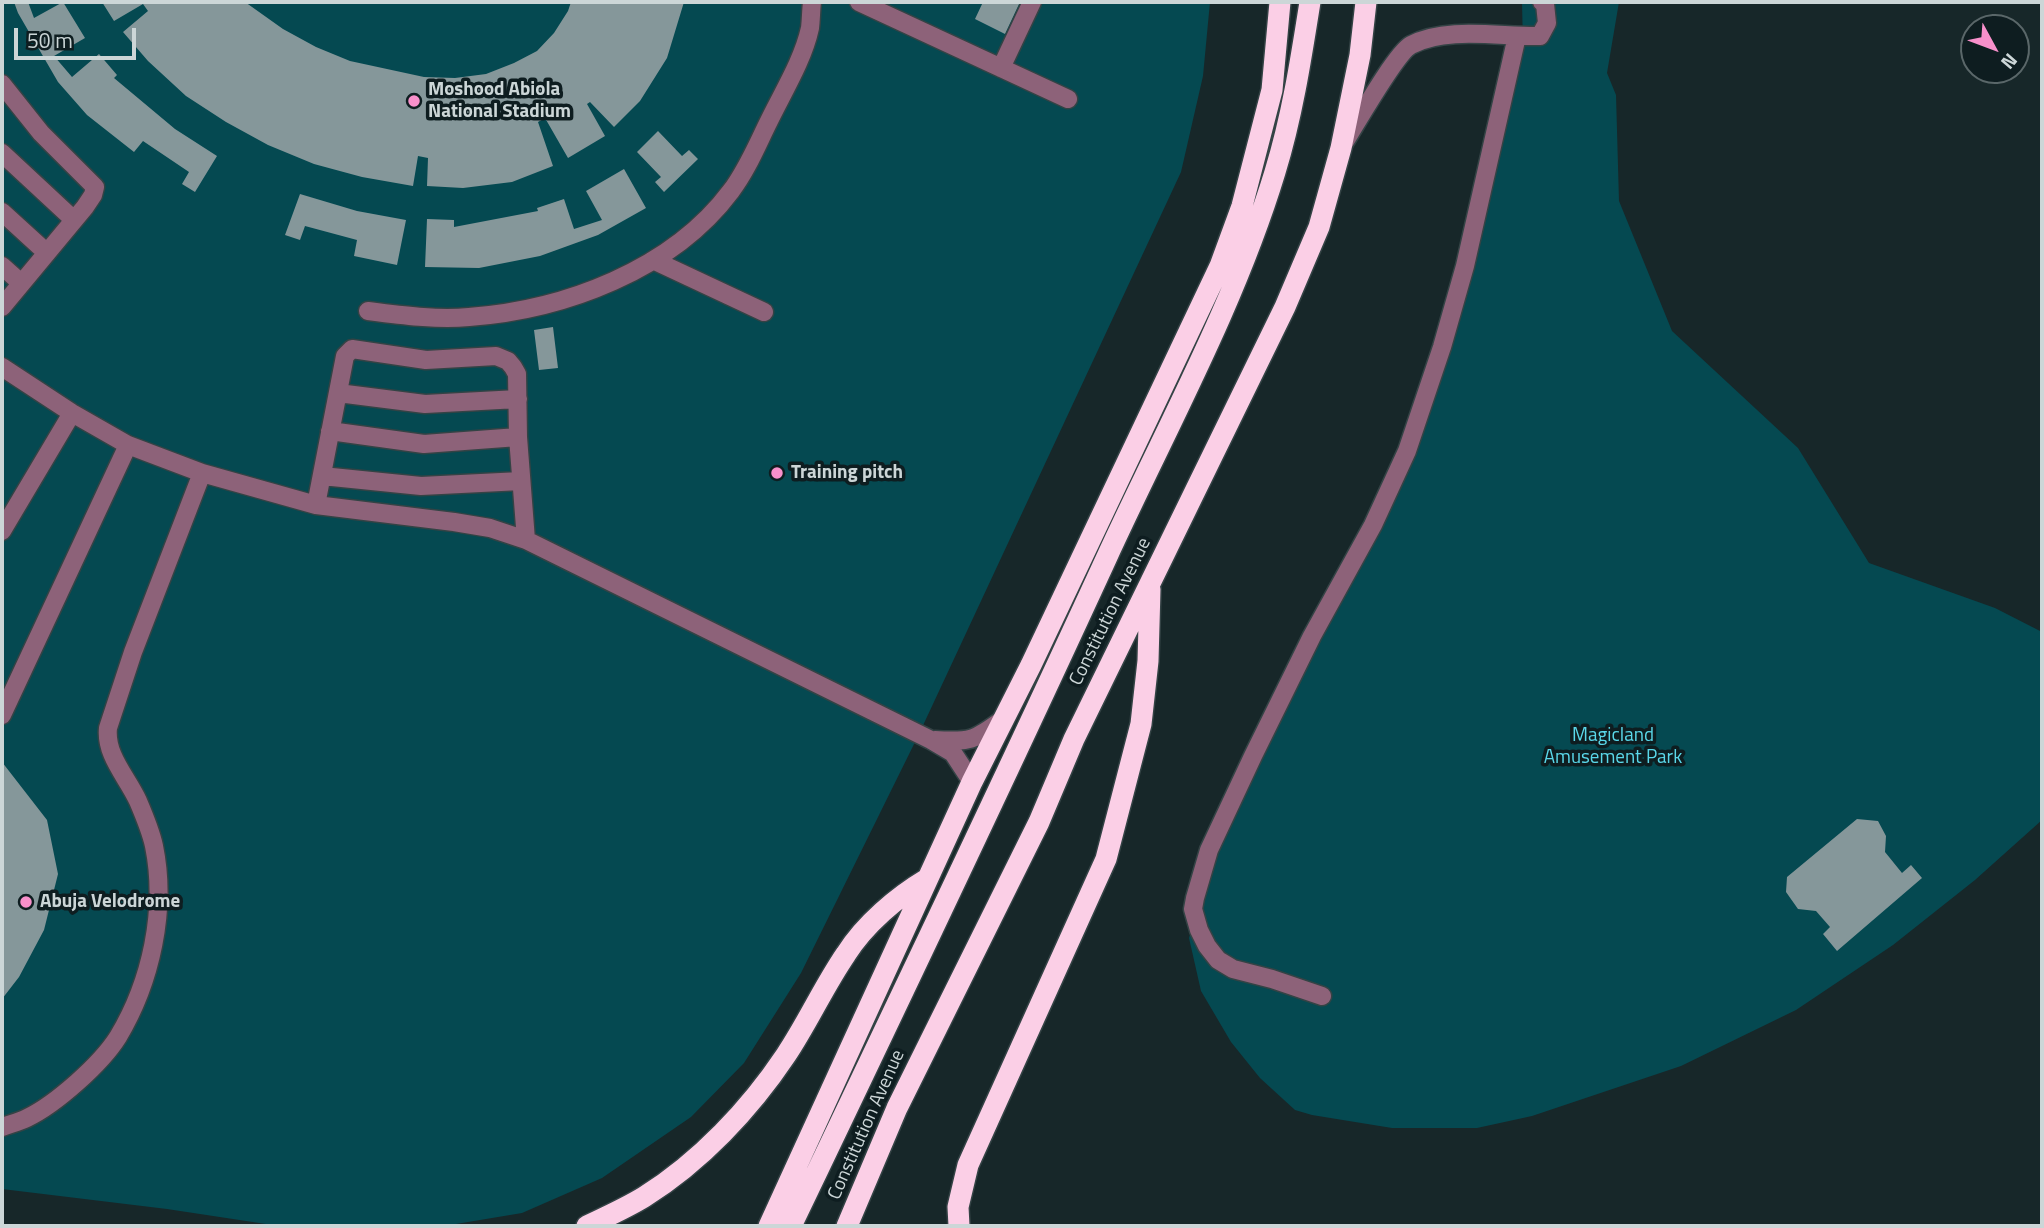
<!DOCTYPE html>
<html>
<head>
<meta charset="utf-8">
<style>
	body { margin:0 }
	#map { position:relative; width:2044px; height:1228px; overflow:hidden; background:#172729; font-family:"Titillium Web",sans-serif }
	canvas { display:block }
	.frame { position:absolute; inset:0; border:4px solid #ccd6d7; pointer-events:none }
	.north { position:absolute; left:1960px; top:14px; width:70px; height:70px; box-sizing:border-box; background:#0e1d20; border:2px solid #5a6769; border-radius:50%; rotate:131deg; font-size:19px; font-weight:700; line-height:28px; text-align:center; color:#ccd6d7 }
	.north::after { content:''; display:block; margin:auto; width:24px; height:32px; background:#f890cb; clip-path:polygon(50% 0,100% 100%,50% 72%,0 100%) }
	.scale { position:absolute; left:14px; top:28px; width:122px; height:32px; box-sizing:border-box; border:4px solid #ccd6d7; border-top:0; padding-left:9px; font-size:21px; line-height:24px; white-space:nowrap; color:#ccd6d7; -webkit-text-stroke:5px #0e1d20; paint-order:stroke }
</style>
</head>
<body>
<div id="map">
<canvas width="2044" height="1228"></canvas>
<div class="frame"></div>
<div class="north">N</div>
<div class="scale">50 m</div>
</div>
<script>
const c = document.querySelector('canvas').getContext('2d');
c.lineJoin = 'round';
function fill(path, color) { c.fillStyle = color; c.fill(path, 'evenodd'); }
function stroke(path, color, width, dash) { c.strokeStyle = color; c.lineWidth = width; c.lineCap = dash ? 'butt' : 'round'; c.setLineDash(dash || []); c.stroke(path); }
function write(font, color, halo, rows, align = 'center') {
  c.font = font + ' "Titillium Web",sans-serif'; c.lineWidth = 7; c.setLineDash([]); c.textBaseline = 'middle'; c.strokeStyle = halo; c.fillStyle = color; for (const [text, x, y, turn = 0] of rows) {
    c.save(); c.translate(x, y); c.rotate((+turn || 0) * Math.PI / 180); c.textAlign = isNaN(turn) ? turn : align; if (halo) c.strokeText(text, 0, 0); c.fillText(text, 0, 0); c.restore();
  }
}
fill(new Path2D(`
	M2,2H1210L1203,76L1181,172L919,734L801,973L744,1063L691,1117L602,1178L522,1213L444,1226H279L167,1209L2,1189Z
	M1522,2H1619L1607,73L1616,95L1619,201L1672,331L1798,448L1869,563L1995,608L2042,632V820L1975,880L1893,945L1796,1010L1681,1066L1532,1116L1477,1128H1392L1312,1115L1295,1110L1260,1078L1231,1042L1201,991L1189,938L1215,847L1456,328L1523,46Z`), '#054951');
fill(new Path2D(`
	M14,2H28L34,18L63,2L85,38L54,56L72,77L99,54L117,75L114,78L175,129L217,156L195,192L182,184L189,172L143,141L134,152L87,115L58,82L18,13Z
	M102,2H245L283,29L316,47L350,61L424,77L455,78L486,74L514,63L537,51L554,33L568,11L571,2H684L667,58L640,101L614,127L590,102L587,104L605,136L568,158L545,118L538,122L553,166L512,182L463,188L427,186L428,158L418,156L413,186L362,177L314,164L268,145L226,122L186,96L148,61L123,32L148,11L143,4L114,21Z
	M983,2H1020L1005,34L975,19Z
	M658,131L682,156L689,150L698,159L664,192L655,182L661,177L637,152Z
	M624,169L646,208L598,235L540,256L479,268L425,267L427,219L454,220V227L538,211L537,208L564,199L574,229L602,220L586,191Z
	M300,194L357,211L406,220L397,265L354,256L357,240L305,226L300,240L285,235Z
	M553,327L558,368L539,370L534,330Z
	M2,762L47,820L58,874L44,930L19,977L2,999Z
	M1857,819L1878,821L1886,836L1885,852L1902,873L1911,865L1922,878L1837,951L1823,934L1830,927L1816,911L1798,909L1786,892L1787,877Z`), '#85979a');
const minor = new Path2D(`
	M859,2L1068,99
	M1001,68L1032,2
	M2,84L41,133L95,187L93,195L85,207L2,307
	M1344,143C1356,124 1396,53 1411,45C1446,26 1501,37 1540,36L1547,23L1545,4L1542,2
	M2,153L74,220
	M2,212L47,253
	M653,260L764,312
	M2,266L21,283
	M368,311C401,315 435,320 469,317C564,310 672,270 731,191C747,170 757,145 769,121C783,92 803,60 810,28C811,20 811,10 812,2
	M2,367L72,413L128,445L202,473L316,505L454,522L490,528L526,540L931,740L953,753L972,782
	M338,393L425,404L518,399
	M330,431L424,444L518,437
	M322,476L421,486L521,481
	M316,505L345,356L352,349L426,360L496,356L508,361L513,367L517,374L518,437L526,540
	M2,531L72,413
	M2,715L128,445
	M935,740C970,742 974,741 1002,720
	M1322,996L1272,979L1233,969L1218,960L1207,946L1199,930L1193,909L1195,898L1209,850L1253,756L1312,636L1373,525L1407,451L1442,347L1465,266L1517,36
	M2,1127C10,1124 19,1122 27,1118C56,1104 101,1064 118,1037C151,982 167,910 154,846C151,832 144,815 138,801C127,777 105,755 108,728L133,652L202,473`);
const highway = new Path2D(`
	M587,1226C606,1217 626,1208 644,1197C700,1162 750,1109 786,1055C808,1022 824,986 846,954C865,924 897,897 927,879
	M769,1226L972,782L1031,665L1220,266L1242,206L1272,90L1280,2
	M791,1226C897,1005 1003,783 1106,559C1164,432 1234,307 1275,172C1292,117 1301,59 1310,2
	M847,1226L897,1108L1039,822L1074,739L1285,307L1319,227L1341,148L1360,55L1366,2
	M959,1226L958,1207L968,1165L1106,859L1141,724L1148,661L1150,589`);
stroke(minor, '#344345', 21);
stroke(highway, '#344345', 24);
stroke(minor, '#8d6279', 18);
stroke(highway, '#fbcfe6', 21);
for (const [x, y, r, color] of [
	[414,101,7,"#f890cb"],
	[777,473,7,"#f890cb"],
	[26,902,7,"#f890cb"]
]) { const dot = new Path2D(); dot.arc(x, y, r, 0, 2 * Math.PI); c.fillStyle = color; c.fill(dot); stroke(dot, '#0e1d20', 2.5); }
write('bold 19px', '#ccd6d7', '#0e1d20', [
	["Moshood Abiola",428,90],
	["National Stadium",428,112],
	["Training pitch",791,473],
	["Abuja Velodrome",40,902]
], 'left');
write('19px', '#ccd6d7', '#0e1d20', [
	["Constitution Avenue",1111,612,-64],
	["Constitution Avenue",867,1125,-66]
]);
write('19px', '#5ad8ea', '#0e1d20', [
	["Magicland",1613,736],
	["Amusement Park",1613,758]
]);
</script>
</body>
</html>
